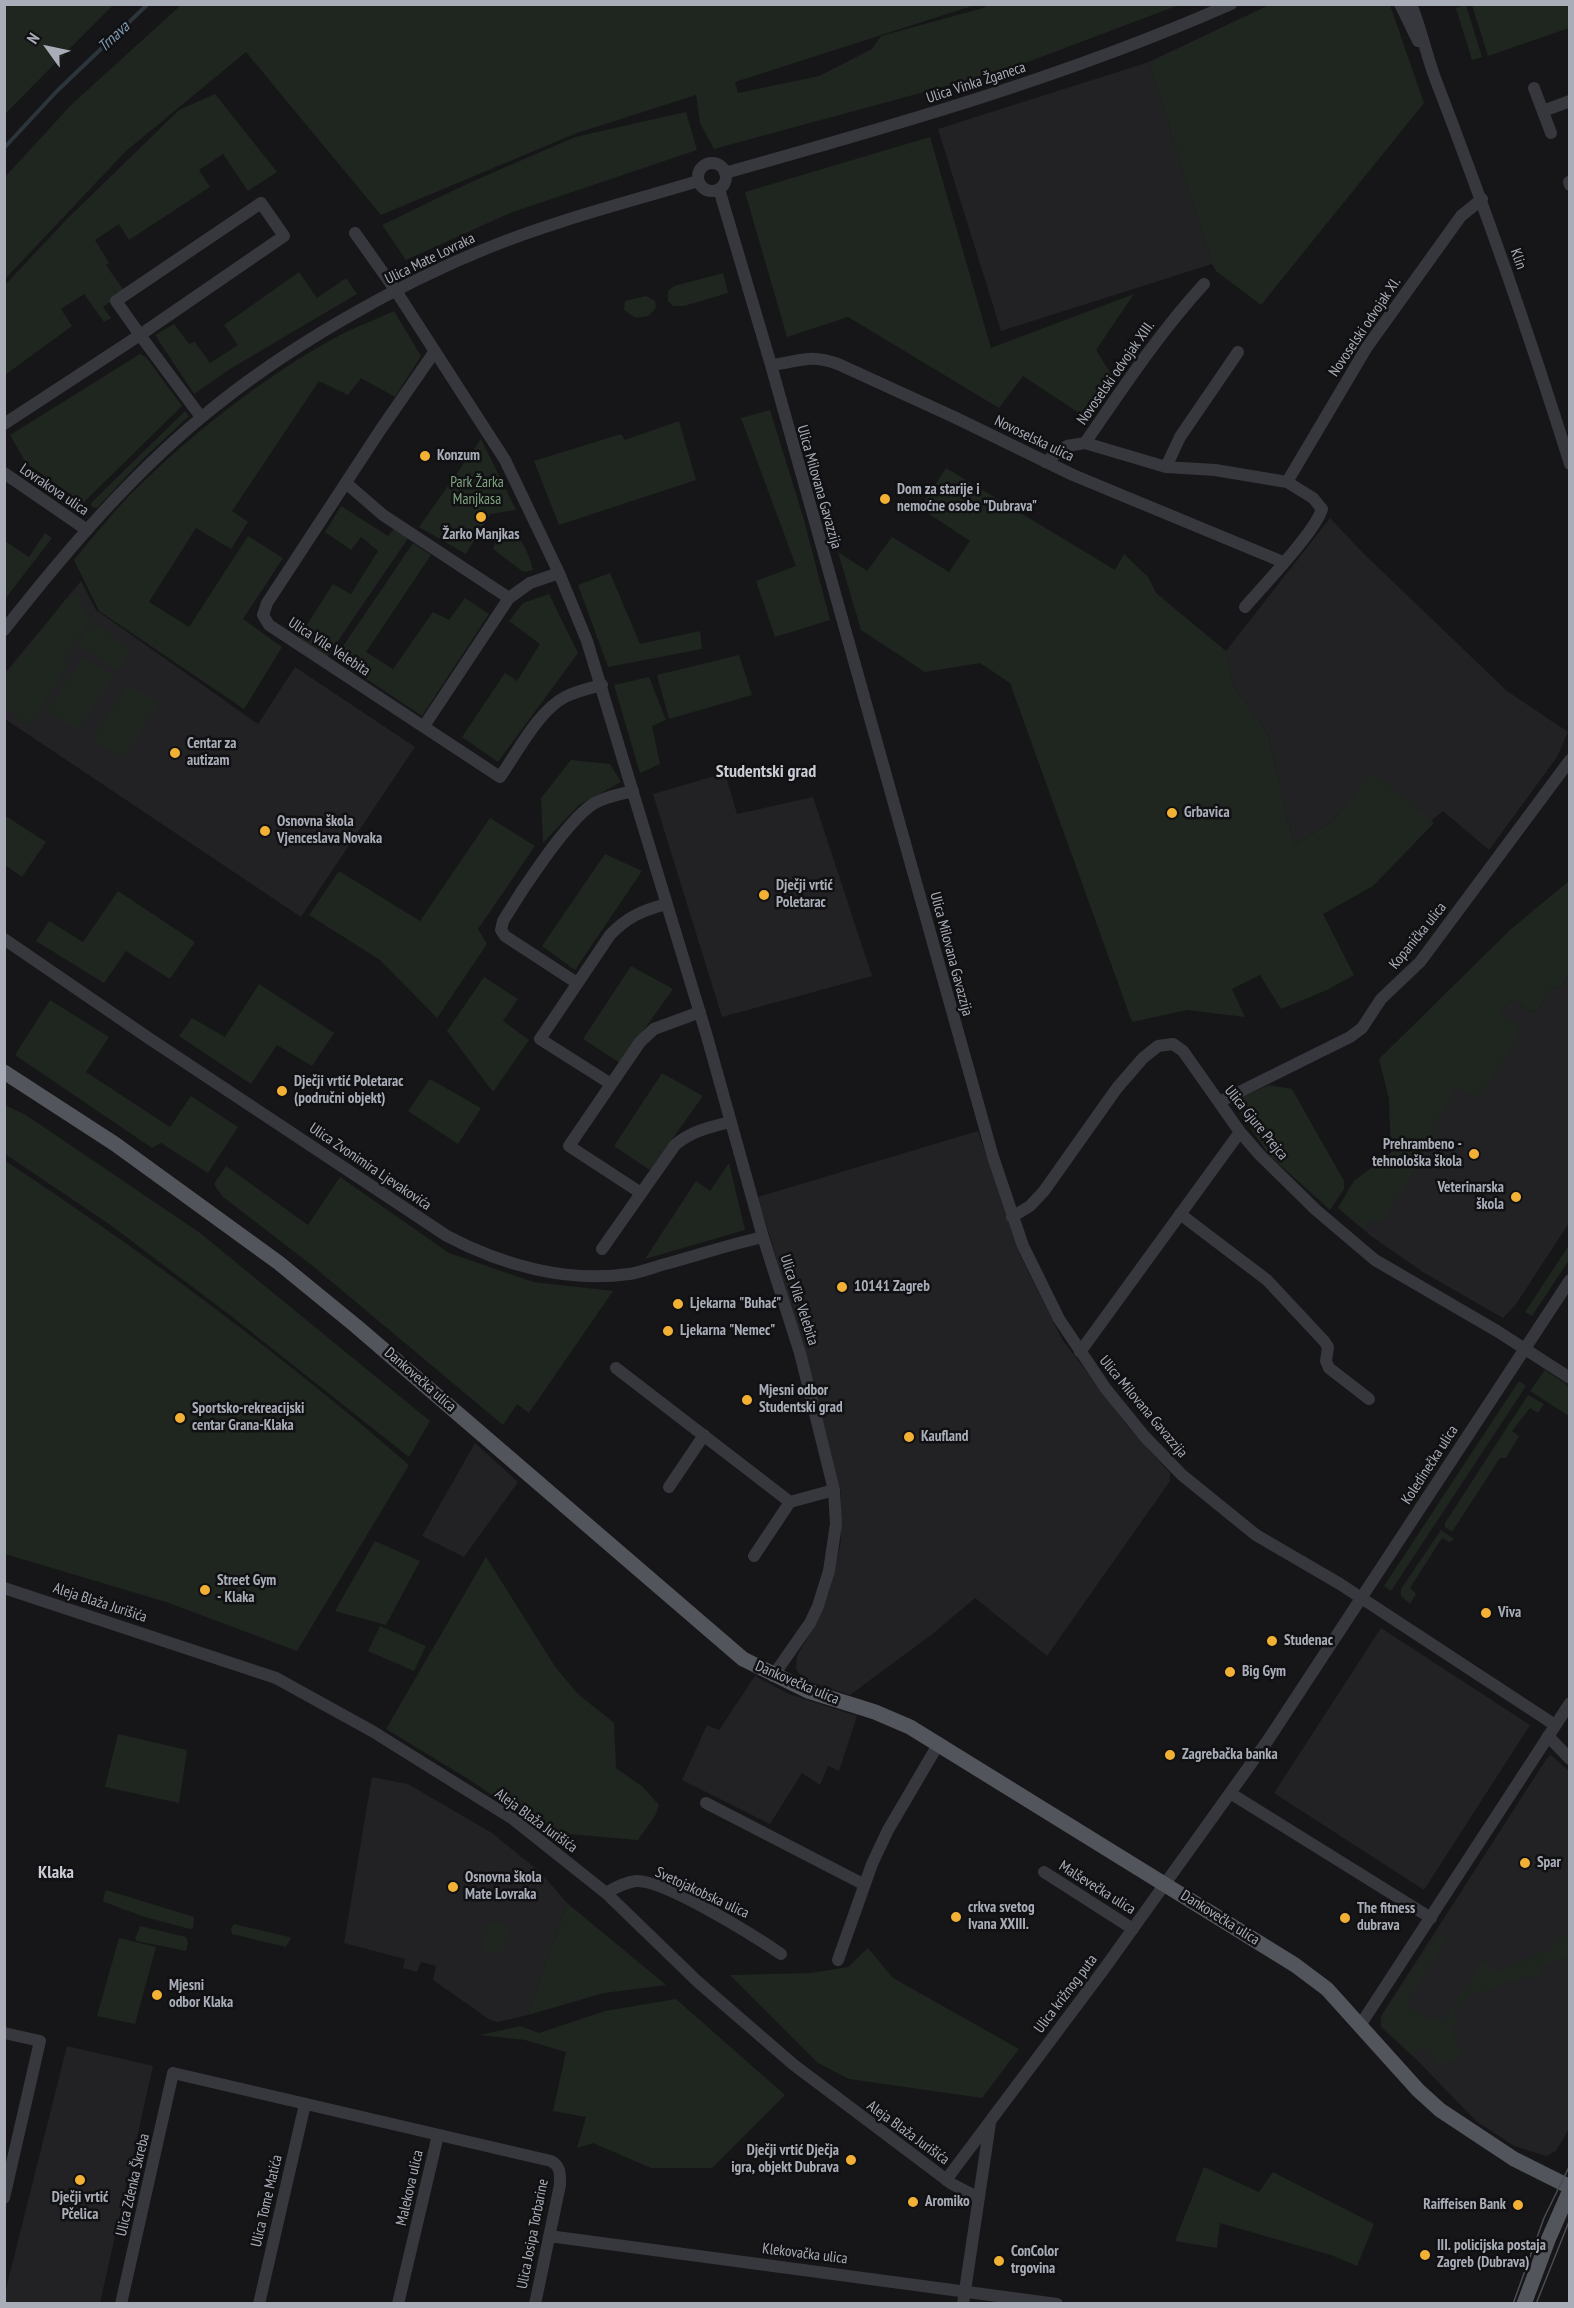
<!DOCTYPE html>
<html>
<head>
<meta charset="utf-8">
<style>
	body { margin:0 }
	#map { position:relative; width:1574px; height:2308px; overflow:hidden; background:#161618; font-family:"PT Sans Narrow",sans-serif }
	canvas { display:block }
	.frame { position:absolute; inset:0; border:6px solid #a8adb8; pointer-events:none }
	.north { position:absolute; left:18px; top:18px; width:60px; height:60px; -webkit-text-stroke:4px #111113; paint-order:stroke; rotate:303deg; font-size:16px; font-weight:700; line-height:24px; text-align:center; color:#a8adb8 }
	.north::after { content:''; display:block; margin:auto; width:21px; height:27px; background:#a8adb8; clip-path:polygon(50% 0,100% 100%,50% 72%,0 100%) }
</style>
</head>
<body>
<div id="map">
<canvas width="1574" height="2308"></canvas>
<div class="frame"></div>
<div class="north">N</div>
</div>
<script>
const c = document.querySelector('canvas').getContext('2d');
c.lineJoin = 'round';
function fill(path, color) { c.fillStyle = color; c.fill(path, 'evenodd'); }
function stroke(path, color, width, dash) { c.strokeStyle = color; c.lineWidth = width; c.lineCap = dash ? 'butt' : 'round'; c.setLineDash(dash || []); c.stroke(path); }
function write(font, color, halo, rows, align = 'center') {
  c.font = font + ' "PT Sans Narrow",sans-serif'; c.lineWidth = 5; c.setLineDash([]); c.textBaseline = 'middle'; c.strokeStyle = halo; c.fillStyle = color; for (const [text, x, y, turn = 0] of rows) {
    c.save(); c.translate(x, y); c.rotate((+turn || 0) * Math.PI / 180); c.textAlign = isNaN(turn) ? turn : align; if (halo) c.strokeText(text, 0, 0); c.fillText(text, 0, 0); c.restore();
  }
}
fill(new Path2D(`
	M1149,62L1212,264L1001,331L938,129Z
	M1330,518L1363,553L1507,691L1568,732L1557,757L1489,850L1443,811L1431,821L1373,773L1333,821L1294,845L1267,732L1233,685L1226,651Z
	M81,581L96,610L258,724L295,667L415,747L301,917L5,719V673Z
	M725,773L737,814L813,797L872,976L722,1017L653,794Z
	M1569,976V1223L1516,1304L1503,1318L1423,1272L1371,1236L1338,1208L1354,1181L1391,1154L1389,1099L1514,999L1532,1012L1537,1010L1553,985L1558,988Z
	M978,1131L1019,1253L1062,1339L1129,1428L1170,1473V1481L1047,1656L975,1598L935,1632L850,1695L807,1681L799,1674L796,1669L797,1656L817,1621L829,1592L835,1570L841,1539V1493L804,1350L758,1197Z
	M475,1443L518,1482L464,1557L422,1536Z
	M1381,1628L1530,1725L1424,1890L1274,1793Z
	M755,1676L789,1694L857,1716L839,1771L828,1766L820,1785L802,1773L770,1824L682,1780L707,1725L719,1730Z
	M1551,1755L1570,1772V2127L1556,2151L1546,2156L1514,2146L1476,2121L1415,2058L1381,2027V2016L1547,1758Z
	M372,1777L408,1784L492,1833L540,1872L567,1903L528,2015L498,2022L490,2020L433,1980L436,1966L421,1962L417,1972L403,1968L405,1959L344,1943Z
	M67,2046L153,2066L100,2303H5V2293Z`), '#222225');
fill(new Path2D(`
	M1271,4L1390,5L1424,103L1261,305L1216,271L1212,264L1149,62Z
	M4,5H113L5,114H4Z
	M181,5H975L735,82L738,93L819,76L872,49L881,36L983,8L988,5H1179L1009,69L714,149L700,123L696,95L577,133L381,215L246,52L126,151L5,279V177L71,105Z
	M1466,5L1482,57L1472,60L1456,8Z
	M1472,5H1569V28L1488,56Z
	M215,94L277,172L248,191L223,154L199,170L210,187L129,240L119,224L95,240L109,263L106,265L125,292L119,296L111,285L118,296L103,307L111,318L104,322L84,294L61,309L72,326L5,375L4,286L66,220L179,110Z
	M686,112L697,150L510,213L406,260L382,225L469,183L575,137Z
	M930,137L991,348L1134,294L1096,350L1113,377L1085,417L1023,376L999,408L848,317L787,337L745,192Z
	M299,272L317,298L346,278L357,294L230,369L194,394L155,335L174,324L189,344L195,342L210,363L238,345L224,325Z
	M723,273L728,293L684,306H673L668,301V291L674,286Z
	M646,296L655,301L656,308L648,316L636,318L624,310L625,301Z
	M394,311L421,356L395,397L361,378L348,395L319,381L232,511L248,522L231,549L196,528L149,602L189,627L248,536L283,558L243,619L282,647L244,709L99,611L74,560C90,540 107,520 124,501C187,437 261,378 340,335C358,326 377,319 394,311Z
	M140,354L146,357L182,406L83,503L26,463L10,435Z
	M770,410L804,520L830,620L775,637L756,581L796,566L741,418Z
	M185,411L189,416L143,459L97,508L92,507L91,503Z
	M679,421L696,480L559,525L534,461L621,434L625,440Z
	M481,439L516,510L490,514L466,554L419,527Z
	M946,468L1115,570L1124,554L1148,577L1156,593L1226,651L1233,685L1267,732L1294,845L1333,821L1373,772L1434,823L1373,886L1323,914L1354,975L1327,990L1281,1009L1260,975L1232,989L1245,1017L1187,1010L1132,1022L1010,683L980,663L925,672L861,630L838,552L867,571L892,537L949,572L970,541L920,508Z
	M341,506L388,536L394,529L409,537L327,657L299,637L333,584L351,594L378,551L361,537L351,550L325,532Z
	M506,530C521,532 530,557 533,570L526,572L522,571L493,549L499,533Z
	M45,533L52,538L5,599V541L29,557Z
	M413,543L431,555L366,652L393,669L433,612L449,620L465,598L489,614L422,716L335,658Z
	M610,573L640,644L700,631L702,649L608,667L578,585Z
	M78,594L89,621L63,658L70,663L29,725L5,709V677L66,599Z
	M549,594L578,653L498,762L462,737L505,673L517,681L540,644L509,621L523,603Z
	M93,622L131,649L116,671L77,644Z
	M739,655L752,695L669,719L657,675Z
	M84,657L114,676L78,731L47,711Z
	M649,677L666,720L652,726L660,764L640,773L614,685Z
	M129,684L159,704L123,759L92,739Z
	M571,760L610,764L621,782L579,805L543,843L541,798Z
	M4,815L46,842L22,877L5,865Z
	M490,818L535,846L478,929L487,944L437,1018L380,960L309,915L339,871L420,921Z
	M605,854L642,871L575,970L542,946Z
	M1569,881V976L1558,988L1553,986L1537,1010L1532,1012L1514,999L1499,1011L1519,1027L1516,1039L1479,1096L1465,1093L1456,1087L1431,1129L1438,1133L1385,1218L1369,1222L1363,1229L1338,1208L1354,1181L1391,1153L1389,1099L1379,1059L1511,929Z
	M118,891L195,942L170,979L126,951L104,983L36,941L49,921L83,942Z
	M631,966L673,989L620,1063L583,1039Z
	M484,977L518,999L503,1021L529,1040L493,1092L447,1031Z
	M259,984L334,1033L312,1066L277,1045L251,1084L179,1036L192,1018L225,1037Z
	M50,1000L109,1037L86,1072L170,1127L191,1096L238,1127L208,1173L161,1143L152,1148L15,1055Z
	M662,1073L703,1096L650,1170L614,1146Z
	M430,1079L481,1108L458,1144L408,1111Z
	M1269,1085L1292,1089L1344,1181V1189L1330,1210L1269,1155L1232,1101Z
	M5,1105L26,1115L200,1233L430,1421L409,1457L231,1316L109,1224L5,1154Z
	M4,1160C145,1253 281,1354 409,1465L297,1651L166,1602L5,1554Z
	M729,1163L745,1230L645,1259L696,1181L710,1191Z
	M226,1166L308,1225L340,1177L449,1253L533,1282L613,1291L529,1413L517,1404L503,1425L314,1267L222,1196L214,1184Z
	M1569,1245V1260L1532,1316L1525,1312Z
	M1545,1370L1569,1386V1416L1530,1391Z
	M1519,1381L1526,1386L1391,1591L1384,1586Z
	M1528,1395L1544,1404L1538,1413L1530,1408L1512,1431L1519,1436L1506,1458H1500L1452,1532L1445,1527V1523Z
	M1441,1530L1454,1539L1449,1542L1442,1538L1410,1588L1416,1594L1410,1604L1401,1596V1589Z
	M375,1541L420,1561L386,1625L335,1611Z
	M486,1557L556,1668L578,1694L614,1723L616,1768L643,1787L659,1805L655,1816L638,1840L545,1832L473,1782L386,1729Z
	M380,1626L426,1646L414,1671L368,1651Z
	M118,1734L187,1750L179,1803L105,1787Z
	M106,1890L194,1917L193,1928L190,1929L145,1917L104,1902L103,1899Z
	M567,1903L666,1985L604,1993L528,2015Z
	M489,1922L508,1927L502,1955L482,1950Z
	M234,1924L289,1937L291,1938L286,1947L232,1934L231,1929Z
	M140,1926L186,1937L188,1943L186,1951L137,1941L135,1939Z
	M1438,1933L1446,1941L1408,2000L1411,2009L1431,2020L1436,2017L1443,2021L1481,1964L1473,1957L1496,1970L1503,1971L1552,1948L1564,1933L1569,1934L1566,1943L1569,1945V1957L1539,1966L1542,1973L1536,1975C1509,1983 1472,1988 1454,2011L1457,2024L1451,2026L1461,2055L1456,2057V2060L1439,2065L1423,2045L1411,2055L1381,2024L1383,2014Z
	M119,1938L156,1947L135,2024L97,2016Z
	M868,1948L893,1978L1019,2049L982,2098L849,2079L818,2063L730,1975L811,1973L848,1967Z
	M676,1999L785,2095L712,2168H651L593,2143L577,2148L586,2117L553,2111L566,2052L525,2040L480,2035L520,2026L539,2033L605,2011Z
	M1204,2167L1259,2192L1273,2172L1374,2224L1357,2266L1331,2255L1220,2223L1217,2248L1175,2241Z`), '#1e261f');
stroke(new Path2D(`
	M4,148L57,91L148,4`), '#2c353c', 4);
stroke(new Path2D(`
	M1400,4L1418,41
	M1411,4C1421,28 1426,54 1435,78C1484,205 1529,333 1570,464
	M1534,88L1551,133
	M1543,111L1570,101
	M698 177a14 14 0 1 1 28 0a14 14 0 1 1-28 0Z
	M725,173C896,125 1068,76 1231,4
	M1569,182L1570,185
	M719,189L771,365L993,1157L1023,1246L1059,1319L1106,1389L1145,1437L1182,1475L1256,1535L1340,1584L1555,1725
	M261,203L284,236L140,335L116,301Z
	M355,233L396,291L505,460L559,573L587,641L706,1033L763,1237L800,1353L834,1490L836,1524L829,1571L818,1606L810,1623L773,1676
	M435,351L381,429L267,603L263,615L269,625L500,777C517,753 539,710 565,697C576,691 590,688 602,685
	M1238,352L1180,437L1166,467L1215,470L1287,482L1313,498L1322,509C1315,532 1263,586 1245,607
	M771,365C800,362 808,353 838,364L954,417L1073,475L1283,562
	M4,424L140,335L201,417
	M1045,462L1067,446L1085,443
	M1166,467L1085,443C1123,388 1159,333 1204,284
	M4,473L87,530
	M1287,482L1367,347L1461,216L1482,199
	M346,483L383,515L509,598
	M4,630C64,554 127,479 202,417C282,350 393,286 490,247C557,220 629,202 698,181
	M424,726L509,598L530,583L559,573
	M4,939L150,1039L447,1236C502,1265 566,1283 629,1274C643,1272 656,1266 669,1263C701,1254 732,1244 763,1237
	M577,983L505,936L501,930L503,921C521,891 566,822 593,804C604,797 620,794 633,791
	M611,1084L540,1039L610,935C627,917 643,910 667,904
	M1219,1102L1350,1037L1362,1028L1381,999L1420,962L1570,760
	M641,1193L569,1146L640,1042L654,1029L700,1012
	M1180,1214L1267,1280L1324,1341L1328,1347L1326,1361L1329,1368L1369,1399
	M1012,1217L1030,1206L1044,1191L1117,1088L1143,1058L1158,1046L1173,1044L1183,1051L1240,1132L1259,1154L1316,1210L1375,1260L1497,1331L1570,1378
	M602,1249L675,1145C691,1131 710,1127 730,1122
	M1080,1352L1240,1132
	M616,1368L790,1502L834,1490
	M669,1487L704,1435
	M754,1556L790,1502
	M4,1588L276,1678L372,1731L513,1819L606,1893L698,1982L794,2065L952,2184L979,2198
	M1548,1736L1570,1759
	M1230,1793L1431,1918
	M706,1803L863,1884
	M1044,1872L1133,1929
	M606,1893C615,1888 625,1882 636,1881C664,1879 756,1937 781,1954
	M838,1960L872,1864L888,1830L939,1743
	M1361,2024L1570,1703
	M4,2033L40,2041L4,2198
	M946,2180L1104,1969L1268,1740L1570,1280
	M549,2236L1057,2304
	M121,2304L173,2073L551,2161C561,2166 560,2175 560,2185L535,2304
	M259,2304L305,2104
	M398,2304L438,2135
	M963,2304L990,2123`), '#37383d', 12);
stroke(new Path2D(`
	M4,1072L115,1144L279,1263L356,1326L743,1659L808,1691L875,1712L910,1727L1295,1965L1327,1989L1418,2090L1440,2110L1514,2159L1570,2187
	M1524,2304L1548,2240L1570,2190`), '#53555c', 15);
stroke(new Path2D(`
	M1513,2304L1544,2218L1570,2165
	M1536,2304L1570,2219`), '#4a4c52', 1.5);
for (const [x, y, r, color] of [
	[425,456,6,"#f2b134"],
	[885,499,6,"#f2b134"],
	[481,517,6,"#f2b134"],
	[175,753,6,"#f2b134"],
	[1172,813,6,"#f2b134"],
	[265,831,6,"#f2b134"],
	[764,895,6,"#f2b134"],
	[282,1091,6,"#f2b134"],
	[1474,1154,6,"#f2b134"],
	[1516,1197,6,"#f2b134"],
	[842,1287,6,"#f2b134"],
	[678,1304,6,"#f2b134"],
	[668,1331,6,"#f2b134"],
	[747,1400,6,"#f2b134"],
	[180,1418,6,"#f2b134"],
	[909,1437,6,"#f2b134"],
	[205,1590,6,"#f2b134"],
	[1486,1613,6,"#f2b134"],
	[1272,1641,6,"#f2b134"],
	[1230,1672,6,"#f2b134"],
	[1170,1755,6,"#f2b134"],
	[1525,1863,6,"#f2b134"],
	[453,1887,6,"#f2b134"],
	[956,1917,6,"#f2b134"],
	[1345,1918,6,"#f2b134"],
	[157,1995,6,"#f2b134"],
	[851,2160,6,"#f2b134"],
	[80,2180,6,"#f2b134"],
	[913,2202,6,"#f2b134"],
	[1518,2205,6,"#f2b134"],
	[1425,2255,6,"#f2b134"],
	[999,2261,6,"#f2b134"]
]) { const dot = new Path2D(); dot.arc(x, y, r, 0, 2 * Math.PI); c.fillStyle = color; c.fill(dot); stroke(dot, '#111113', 2); }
write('15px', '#a8adb8', '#111113', [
	["Ulica Vinka Žganeca",976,83,-18],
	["Ulica Mate Lovraka",430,259,-26],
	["Klin",1518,259,71],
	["Novoselski odvojak XI.",1365,327,-56],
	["Novoselski odvojak XIII.",1116,373,-55],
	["Novoselska ulica",1034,439,26],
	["Ulica Milovana Gavazzija",819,487,74],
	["Lovrakova ulica",54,490,34],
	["Ulica Vile Velebita",329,647,33],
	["Kopanička ulica",1418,936,-51],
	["Ulica Milovana Gavazzija",951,954,75],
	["Ulica Gjure Prejca",1256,1123,51],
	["Ulica Zvonimira Ljevakovića",370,1167,34],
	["Ulica Vile Velebita",799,1300,72],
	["Dankovečka ulica",420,1380,41],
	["Ulica Milovana Gavazzija",1143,1407,50],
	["Koledinečka ulica",1430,1465,-57],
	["Aleja Blaža Jurišića",100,1603,18],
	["Dankovečka ulica",797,1683,23],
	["Aleja Blaža Jurišića",536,1821,36],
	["Malševečka ulica",1097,1888,32],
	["Svetojakobska ulica",702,1893,25],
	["Dankovečka ulica",1220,1918,32],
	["Ulica križnog puta",1066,1994,-53],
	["Aleja Blaža Jurišića",908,2133,36],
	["Ulica Zdenka Škreba",133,2185,-77],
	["Malekova ulica",410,2188,-77],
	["Ulica Tome Matića",267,2201,-77],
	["Ulica Josipa Torbarine",533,2234,-79],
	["Klekovačka ulica",805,2254,7]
]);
write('bold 15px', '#a8adb8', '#111113', [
	["Konzum",437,456],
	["Dom za starije i",897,490],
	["nemoćne osobe \"Dubrava\"",897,507],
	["Žarko Manjkas",481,535,"center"],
	["Centar za",187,744],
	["autizam",187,761],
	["Grbavica",1184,813],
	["Osnovna škola",277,822],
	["Vjenceslava Novaka",277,839],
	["Dječji vrtić",776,886],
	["Poletarac",776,903],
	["Dječji vrtić Poletarac",294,1082],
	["(područni objekt)",294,1099],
	["Prehrambeno -",1462,1145,"right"],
	["tehnološka škola",1462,1162,"right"],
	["Veterinarska",1504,1188,"right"],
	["škola",1504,1205,"right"],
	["10141 Zagreb",854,1287],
	["Ljekarna \"Buhać\"",690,1304],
	["Ljekarna \"Nemec\"",680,1331],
	["Mjesni odbor",759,1391],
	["Studentski grad",759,1408],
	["Sportsko-rekreacijski",192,1409],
	["centar Grana-Klaka",192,1426],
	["Kaufland",921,1437],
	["Street Gym",217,1581],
	["- Klaka",217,1598],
	["Viva",1498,1613],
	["Studenac",1284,1641],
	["Big Gym",1242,1672],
	["Zagrebačka banka",1182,1755],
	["Spar",1537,1863],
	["Osnovna škola",465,1878],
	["Mate Lovraka",465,1895],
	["crkva svetog",968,1908],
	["Ivana XXIII.",968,1925],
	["The fitness",1357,1909],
	["dubrava",1357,1926],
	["Mjesni",169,1986],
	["odbor Klaka",169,2003],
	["Dječji vrtić Dječja",839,2151,"right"],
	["igra, objekt Dubrava",839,2168,"right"],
	["Dječji vrtić",80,2198,"center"],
	["Pčelica",80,2215,"center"],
	["Aromiko",925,2202],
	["Raiffeisen Bank",1506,2205,"right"],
	["III. policijska postaja",1437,2246],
	["Zagreb (Dubrava)",1437,2263],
	["ConColor",1011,2252],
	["trgovina",1011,2269]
], 'left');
write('15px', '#7fa381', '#111113', [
	["Park Žarka",477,483],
	["Manjkasa",477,500]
]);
write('italic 16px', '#7f9bb3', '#111113', [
	["Trnava",114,37,-43]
]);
write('bold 18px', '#c9ccd4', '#111113', [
	["Studentski grad",766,772],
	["Klaka",56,1873]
]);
</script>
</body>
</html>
